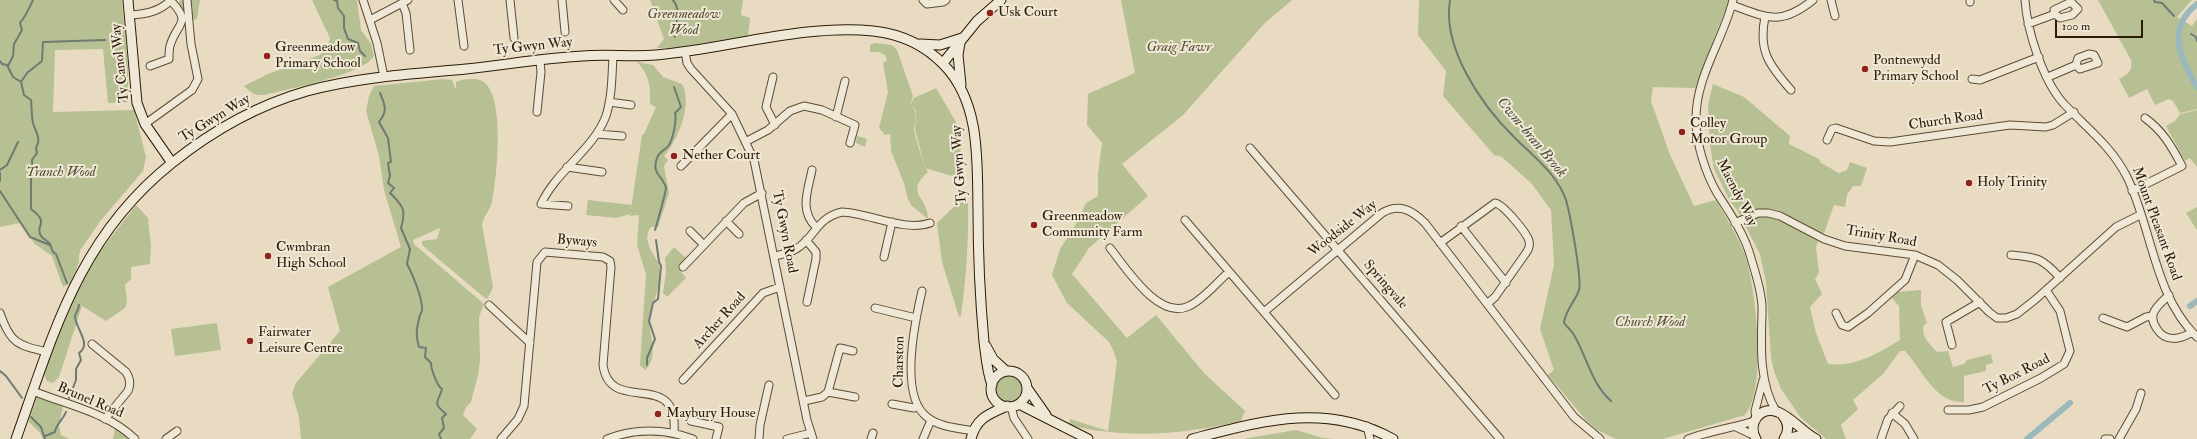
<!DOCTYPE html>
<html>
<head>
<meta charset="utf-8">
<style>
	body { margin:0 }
	#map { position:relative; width:2197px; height:439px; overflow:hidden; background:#e8dbc2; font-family:"IM FELL Double Pica",serif }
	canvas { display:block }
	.scale { position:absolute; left:2055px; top:20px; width:88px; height:18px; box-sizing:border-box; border:2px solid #2c1b05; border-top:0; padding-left:5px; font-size:12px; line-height:14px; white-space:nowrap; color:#2c1b05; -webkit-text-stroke:3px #f0e8d7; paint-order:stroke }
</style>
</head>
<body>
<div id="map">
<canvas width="2197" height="439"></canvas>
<div class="scale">100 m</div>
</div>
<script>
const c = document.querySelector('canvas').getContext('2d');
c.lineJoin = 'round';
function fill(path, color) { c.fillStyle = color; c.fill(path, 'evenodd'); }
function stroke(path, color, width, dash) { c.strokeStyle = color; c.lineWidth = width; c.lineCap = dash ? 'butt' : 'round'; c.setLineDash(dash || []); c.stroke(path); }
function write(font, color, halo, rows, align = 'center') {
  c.font = font + ' "IM FELL Double Pica",serif'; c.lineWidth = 4; c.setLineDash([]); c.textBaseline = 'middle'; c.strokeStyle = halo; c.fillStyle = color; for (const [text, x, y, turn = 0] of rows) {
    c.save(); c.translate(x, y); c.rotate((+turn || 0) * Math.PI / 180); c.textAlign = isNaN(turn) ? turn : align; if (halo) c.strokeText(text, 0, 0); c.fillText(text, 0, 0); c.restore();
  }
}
fill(new Path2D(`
	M0,0H122L128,68V102L108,103L103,49L55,50L53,112L134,110L146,157L143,171L101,220L81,249L79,255V262L70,284L63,287L52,256L35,244L20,223L0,227Z
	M180,0H200L197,19L186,22L179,3Z
	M312,0H357L361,30L371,44L374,56C363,75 288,89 264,95C255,96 250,92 244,86L268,74L320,55L327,47L330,38Z
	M650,0H743L741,15L750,18L748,36L674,48H657L664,39Z
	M1121,0H1292L1264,24L1183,115L1122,164L1148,196L1089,248L1072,274L1127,338L1156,315L1204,373L1245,411L1241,421C1183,435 1126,439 1069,425L1070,419L1108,431L1117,361L1113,350L1109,342L1067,303L1052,275L1060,249L1076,224L1086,203L1098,196V174L1102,143L1087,125L1088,94L1135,73Z
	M1419,0H1729L1695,88L1653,87L1651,102L1655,112L1670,155L1694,206L1716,200C1727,220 1741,240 1747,262C1756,294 1767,390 1745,415L1663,439H1616L1597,430L1585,419L1548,375L1554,370L1540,329L1554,265L1551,210L1532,184L1502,157L1494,155L1443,96L1446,71L1418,35Z
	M2098,0H2192L2177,17L2192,26L2197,19V109L2180,113L2173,101L2169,99L2155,105L2147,89L2129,98L2119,79C2128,74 2133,71 2131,60Z
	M875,43L892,45L897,50L913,96L910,105L915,110C916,117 915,122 914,129C914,134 925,169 928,172C904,193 928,197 928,219L912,206L908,199L904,183L891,151L890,134L885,135L879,128L888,92L883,63L887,60L885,55L879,52H870V45Z
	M637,62L653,65L663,77L682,84C693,104 678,140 664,156L668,160L664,166L669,193L658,227H651C640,242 657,256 659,266C661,279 657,293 653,305C651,310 648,316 649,320C650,335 659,358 645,370L640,365L646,274L637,245L639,215L630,216L642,135L644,134L656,107L650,104C651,87 649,74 637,62Z
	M443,79L452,80L456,90V82C463,79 479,77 485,83C505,101 497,178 492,202C490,210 484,216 482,224L493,287L488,298L486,299L422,245V241L437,239L440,228L413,240L414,244L484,304L479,317L480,361L478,375L471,402L466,407L463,415L477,429L470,439H301L299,417L292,394L296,383L340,331L328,287L401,247L384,190L379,156L366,111L369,96L374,86Z
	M1713,84L1744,97L1790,136L1789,144L1819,159L1821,163L1839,173L1847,170L1850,162L1867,168L1861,186H1853L1847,195L1845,207L1834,205L1824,233H1821L1816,247L1819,273L1815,279L1822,294L1810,307L1816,333L1828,364C1855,367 1877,354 1900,340L1899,306L1892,298L1898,292L1921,290V305L1927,323L1924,325C1920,336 1930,344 1937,352L1948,351L1953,367L1964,364L1967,360L1991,354L1993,363L1986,365V371L1964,376V402C1935,404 1922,369 1905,351H1900L1883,374L1853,400L1858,409L1841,425L1846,439H1826L1801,418L1781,389L1774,371L1771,358L1766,283L1760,254L1737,210L1730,201L1714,169L1710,145L1708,105Z
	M936,88L956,122L960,136L962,179L925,168L915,129L916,110L910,105L914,98Z
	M2197,110V167L2190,158L2185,161L2166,126L2175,121L2180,114Z
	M857,136L867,139L865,147L856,143Z
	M588,200L632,205L630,214L616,218L586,215Z
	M960,201L968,202C969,240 966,278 961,316L959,317L942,262L937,223Z
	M136,205L148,218L151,246L150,264L131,267V279L125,285L127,302L125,308L106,321L82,306L59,377L53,383L47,381L44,374L54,342L79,285L95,258Z
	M2197,207V230L2186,213Z
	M674,247L687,259L678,268L686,278L667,297L663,293L666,272L665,258Z
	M217,323L221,350L175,356L171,329Z
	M996 389a13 13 0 1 1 26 0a13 13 0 1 1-26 0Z
	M37,397L63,406L59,426L61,435L69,439H43L40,433L28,421Z
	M115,428L129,439H113Z
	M1296,430L1323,438L1336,439H1243Z`), '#b6c093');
stroke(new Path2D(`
	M334,0L337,1L338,8L344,16V28L348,39L358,43L360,51L365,56
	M673,0C682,11 675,24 675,37
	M1450,0C1442,48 1482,106 1515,138C1533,156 1557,174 1566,200C1570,214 1582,278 1579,290C1576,300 1565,311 1564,323C1567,327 1572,331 1574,335C1587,357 1591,383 1611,401
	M2154,0L2155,2L2162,3L2174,16
	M2191,34L2196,37L2197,41
	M0,61L2,64L7,65L13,77L21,82L24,95L31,100C32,107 31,120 34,126C37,134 41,140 36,148L37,153L32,160L33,176L31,179V209C51,224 34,225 41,236C43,239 48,241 50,244C52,248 51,252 56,254L67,283
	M8,66L13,56L14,44L22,30L20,23C26,16 29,9 33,0
	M21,82L27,73L42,61L43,42L105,40
	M380,93C385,105 388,111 379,122L388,138L391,162L388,163L390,176L388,183L394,188L390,193C404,206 406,211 401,228L410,249L407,264C412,273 423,299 422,310C422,312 421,313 420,315C417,326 415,335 419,347L426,348L425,357L431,363C431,369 437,386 442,389C439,402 431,402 446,414L442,418L444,428L439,434L441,439
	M0,170L7,165L18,142
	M0,173V181
	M0,191L30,237L50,245
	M655,230C657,224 666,191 666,188C663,175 651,175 657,158C659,151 666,150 669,145C673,139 677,119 675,113L681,107L674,87
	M647,365V358L655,339L649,321L653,303L658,299L661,266L659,262L656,240
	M0,371L6,376L22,398
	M69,398L76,380V369L81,360L79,353C92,344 76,329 75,317C75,313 79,310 79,305
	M31,417L41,427L45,439
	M45,436L55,432C56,424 63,420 66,412`), '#6f7a73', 2);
stroke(new Path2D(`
	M2197,4C2166,28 2180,59 2197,87
	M2190,306L2197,301
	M2027,439L2070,403`), '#9bb9bd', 6);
const street = new Path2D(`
	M363,0L377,43L384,77
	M458,0L464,46
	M510,0L514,38
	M562,0L565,32
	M614,0L623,10
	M923,0L927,4L943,2L946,0
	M1733,0C1723,41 1695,77 1696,121C1696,144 1706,174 1717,193C1730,213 1745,235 1751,258C1756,275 1763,296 1762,314C1761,346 1759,383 1776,411
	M1831,0L1835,16
	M1970,0V2
	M2025,0C2027,31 2043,81 2064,104C2087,128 2112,147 2127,177C2152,228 2154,296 2197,337
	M402,3L406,13L410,50
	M1732,5C1767,18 1781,26 1813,0
	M130,15C146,14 159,12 171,0
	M1765,17C1758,51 1769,65 1791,90
	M370,20L408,0
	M2028,24L2055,14L2054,10L2071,2L2078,9L2072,15L2060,18L2055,14
	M685,51L687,63L691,69L732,114L754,160L807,420L813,439
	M150,66L169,59C169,54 169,50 170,46C176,23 193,24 171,1
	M773,77L766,107L775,125
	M2048,77L2076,65L2078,58L2089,54L2094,55L2098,63L2080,69L2076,65
	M1972,79L1980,80L2039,57
	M609,102L631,105
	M537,112L541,72L540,61
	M836,117L845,81
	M145,124L192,90L198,79L191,44L187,0
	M597,134L622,136
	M1827,140L1832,129L1836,128L1874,141L1890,142L2010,125L2046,127L2053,125L2074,112
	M747,141L768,130L790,111L804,106L822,110L855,125L850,143
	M1250,148L1500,439
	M681,166L732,114
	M567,167L602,172
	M812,170C808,190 799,211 816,227
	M2132,191L2182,166C2172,147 2163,131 2145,118
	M568,206L541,204C557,170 593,150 606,116C612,97 612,75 613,55
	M1185,220L1335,395
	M726,221L739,234
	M1735,223L1758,213H1768L1780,216L1824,239L1845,246L1915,255L1938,265L1957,280L1989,312L1997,318H2006L2017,314L2036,299L2116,227L2140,215
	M1461,226L1506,283
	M690,231L704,245
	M806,240L816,252V259L807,302
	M1440,243L1495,203C1503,204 1527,233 1529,241C1530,245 1529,249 1526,253L1495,297L1487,304
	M1110,248C1126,268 1159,321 1189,306C1204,299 1217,282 1229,272
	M2011,255C2036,257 2043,258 2060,278
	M775,256C782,254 790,253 796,249C815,238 816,218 842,212C868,213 905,232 930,223
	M884,257L892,222
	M683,267L744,203L762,193
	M922,291C915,321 899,396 927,417C939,427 958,428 973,431
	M2169,295C2163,301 2156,306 2153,314C2152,319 2154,325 2157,329C2165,342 2180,340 2192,332
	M489,305L530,343
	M875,308L916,318
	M1264,312L1382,213C1399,203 1412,210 1425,223L1574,417L1600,439
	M0,313C10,343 17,345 47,352
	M1836,313L1842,325L1848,327L1868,313L1905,280L1915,255
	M2103,318L2127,327L2146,317L2153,316
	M92,344L126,372C130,378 131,384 128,391L105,419
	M1952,345L1946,322L1980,302
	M683,380L763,293L780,287
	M33,391C67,405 109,413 135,439
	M828,392L855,397
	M804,401L822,397L828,392L840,348L853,351
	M892,404L914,408L917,406
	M1011,406L1014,418L1028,439
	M1948,410H1969L1983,407L2041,378L2064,364L2070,351L2060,311L2046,290
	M1892,413L1905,424L1914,439
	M1756,418L1755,411L1763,380
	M691,421L719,427L716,439
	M1367,426L1370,439
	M1736,427L1755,436
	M166,439L177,431
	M501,439L518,419L524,406L537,262L545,252L603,257L610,261L611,267L603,365C610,417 679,366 674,433
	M607,439C636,428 665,429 693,439
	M759,439L760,425L769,385
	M787,439L811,433
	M871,439L873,433
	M923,439L931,420
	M1688,439C1710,431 1732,428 1754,421
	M1881,439L1888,419L1900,406
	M2105,439H2110
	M2119,439L2136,409L2141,393`);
const secondary = new Path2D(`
	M128,0L137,103L145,124L172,163
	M960,43L958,55L961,85
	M920,44L940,45L962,38
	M943,63L977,21L1001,0
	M986,346L993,359L1006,371
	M991 389a18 18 0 1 1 36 0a18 18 0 1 1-36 0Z
	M1027,388L1046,415
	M1019,404L1088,439
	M1783,416C1789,423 1789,431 1784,439
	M16,439C54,332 79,237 172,163C212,131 258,105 307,91C358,77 413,74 466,69C505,65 543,58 582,56C607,54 631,57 656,55C727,49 802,24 873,31C901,34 925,45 944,65C981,103 977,162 978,211C978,255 980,298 984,342C986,357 987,372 992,385
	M971,439C976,418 989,414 1007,406
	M1192,439C1262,421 1325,402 1393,439
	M1756,439C1747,424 1760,405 1778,412C1792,418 1803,432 1816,439
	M1786,439L1803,435L1812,437`);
stroke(street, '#5b4b34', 9);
stroke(secondary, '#2c1b05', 11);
stroke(street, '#f0e8d7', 7);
stroke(secondary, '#f0e8d7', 9);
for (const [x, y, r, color] of [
	[990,13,4,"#8f2418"],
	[267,56,4,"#8f2418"],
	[1865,69,4,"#8f2418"],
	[1682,132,4,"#8f2418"],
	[674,156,4,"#8f2418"],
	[1969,183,4,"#8f2418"],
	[1034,225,4,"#8f2418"],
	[268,256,4,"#8f2418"],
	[250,341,4,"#8f2418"],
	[658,414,4,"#8f2418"]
]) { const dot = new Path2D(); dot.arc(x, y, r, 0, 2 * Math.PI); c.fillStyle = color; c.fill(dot); stroke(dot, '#f0e8d7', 1.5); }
write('14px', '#2c1b05', '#f0e8d7', [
	["Usk Court",998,13],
	["Greenmeadow",275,48],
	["Primary School",275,64],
	["Pontnewydd",1873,61],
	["Primary School",1873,77],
	["Colley",1690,124],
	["Motor Group",1690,140],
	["Nether Court",682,156],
	["Holy Trinity",1977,183],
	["Greenmeadow",1042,217],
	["Community Farm",1042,233],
	["Cwmbran",276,248],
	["High School",276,264],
	["Fairwater",258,333],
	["Leisure Centre",258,349],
	["Maybury House",666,414]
], 'left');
write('italic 14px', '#554d30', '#f0e8d7', [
	["Greenmeadow",684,15],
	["Wood",684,31],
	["Graig Fawr",1179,48],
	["Tranch Wood",61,173],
	["Church Wood",1650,323]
]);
write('14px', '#2c1b05', '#f0e8d7', [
	["Ty Gwyn Way",533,47,-6],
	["Ty Canol Way",121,63,-96],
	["Ty Gwyn Way",215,119,-31],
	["Church Road",1946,121,-8],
	["Ty Gwyn Way",960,165,-94],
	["Maendy Way",1736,193,63],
	["Mount Pleasant Road",2156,224,70],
	["Woodside Way",1343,229,-38],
	["Ty Gwyn Road",784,232,79],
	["Trinity Road",1881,237,10],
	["Byways",577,242,5],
	["Springvale",1385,285,49],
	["Archer Road",720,321,-48],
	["Charston",900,362,-89],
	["Ty Box Road",2017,375,-27],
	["Brunel Road",90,401,23]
]);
write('italic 15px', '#4d4a3c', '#f0e8d7', [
	["Cwm-bran Brook",1531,138,50]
]);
</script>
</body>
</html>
